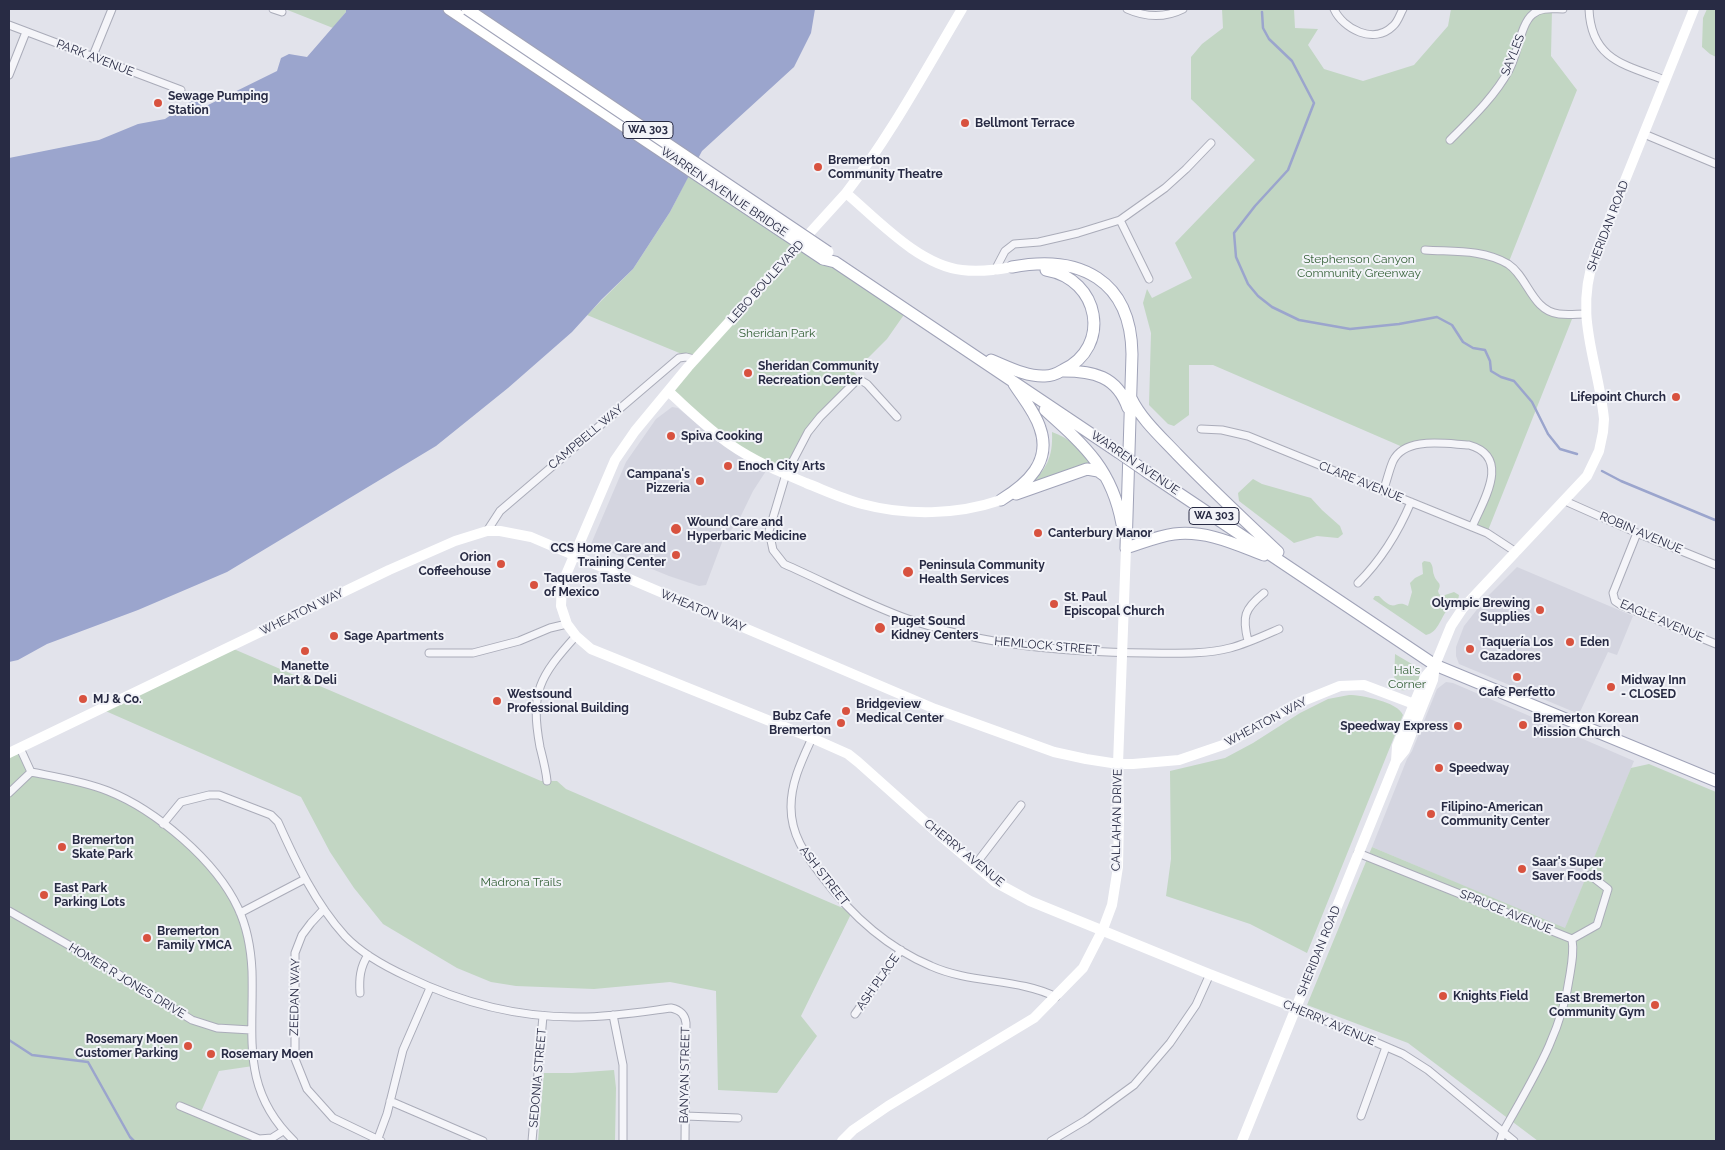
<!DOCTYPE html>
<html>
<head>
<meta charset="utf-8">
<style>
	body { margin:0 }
	#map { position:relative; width:1725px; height:1150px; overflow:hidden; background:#e2e3eb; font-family:Raleway,sans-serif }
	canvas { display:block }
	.frame { position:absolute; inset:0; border:10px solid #282b44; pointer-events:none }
</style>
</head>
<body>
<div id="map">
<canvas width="1725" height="1150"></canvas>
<div class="frame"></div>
</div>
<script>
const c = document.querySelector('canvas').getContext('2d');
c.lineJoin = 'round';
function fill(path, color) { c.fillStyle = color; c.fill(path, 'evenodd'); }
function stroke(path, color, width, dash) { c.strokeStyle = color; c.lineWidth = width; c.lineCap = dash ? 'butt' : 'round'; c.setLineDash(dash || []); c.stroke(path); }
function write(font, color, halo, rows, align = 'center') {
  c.font = font + ' Raleway,sans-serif'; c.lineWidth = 4; c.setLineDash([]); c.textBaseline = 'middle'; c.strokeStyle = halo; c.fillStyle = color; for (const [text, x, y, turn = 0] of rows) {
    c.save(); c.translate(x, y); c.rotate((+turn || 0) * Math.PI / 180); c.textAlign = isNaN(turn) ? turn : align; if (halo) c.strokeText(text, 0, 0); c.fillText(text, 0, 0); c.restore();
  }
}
fill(new Path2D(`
	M672,407L678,408L721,443L766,471L753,491L737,524L724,537L706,585L699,586L669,576L591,544L626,462L656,419Z
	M1517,567L1633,616L1617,655L1608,652L1579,714L1459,664L1456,656V647L1464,626L1486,598Z
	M1446,682L1453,683L1634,761L1565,929L1372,847L1407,759L1412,751L1437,689Z`), '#d4d5e0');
fill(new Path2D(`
	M285,9H346V12L333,28Z
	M1222,9H1294L1295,28L1318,29L1308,45L1324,69L1363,81L1414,65L1448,26L1451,9H1552L1551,56L1577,90L1508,264L1538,302L1551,312L1574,314L1487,533L1472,527L1493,471L1481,449L1445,444L1405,448L1213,365H1189V415L1174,426L1168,424L1149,405L1151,333L1143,303L1147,289L1152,298L1192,278L1175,243L1255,160L1191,99V57L1202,44L1223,28Z
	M1707,9H1716V57L1710,54L1702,47L1703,18Z
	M691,171L908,309L887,339L854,372L862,381H856L820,417L786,474L758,462L668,391L694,359L587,315L633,269L670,212Z
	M1052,432C1069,438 1080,448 1090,464L1030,486C1047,467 1053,458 1052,432Z
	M1253,479L1262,484L1311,498L1322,510L1340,526L1343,534L1338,538L1317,536L1294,543L1239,501L1238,493Z
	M1424,561L1430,562C1434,567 1432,570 1434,575C1436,583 1443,582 1438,591L1439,594L1442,596L1454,592L1459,595L1458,601C1454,604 1451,605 1448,609C1440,618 1439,632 1426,635L1373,599L1375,596H1379C1397,615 1394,598 1408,606L1412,592L1410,583L1415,578L1423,574L1422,563Z
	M229,647L541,781H557L566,789L852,912L801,1016L817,1036L777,1093L718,1090L716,991L670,982L594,989L516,986L491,982L457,968L383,924L354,888L330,852L301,797L101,709Z
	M1395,654C1401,658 1410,662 1416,667C1424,676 1417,690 1405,690C1401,691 1397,689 1394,687Z
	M1349,695C1362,695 1398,702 1403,715L1307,953L1250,924L1166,896L1171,859L1170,771L1225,758L1253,743L1300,713L1328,699Z
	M20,748L31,772L98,787L150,815L197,853L231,896L248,941L253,1066L219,1071L200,1114L262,1141H9V753Z
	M1649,764L1716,792V1141H1538L1408,1043L1307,1005L1372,847L1565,928L1631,768Z
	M614,1070L616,1088L615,1141H538L544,1073H572Z`), '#c2d6c3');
fill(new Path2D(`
	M346,9H815L811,33L794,67L702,151L670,212L633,269L602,299L572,332L508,388L436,446L227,572L138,610L47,644L18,660L9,662V158L99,140L138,124L165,119L195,99L206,106L277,71L281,58L289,54L307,57L346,12Z`), '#9ba5cd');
stroke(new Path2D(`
	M1262,12L1263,28L1269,39L1292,61L1314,103L1288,170L1255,206L1234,233L1236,257L1248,284L1258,296L1272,307L1299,320L1350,329L1399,324L1437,317L1452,325L1463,342L1473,348L1485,350L1490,361L1491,371L1501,377L1514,381L1532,402L1548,434L1560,449L1577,454
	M1602,471L1621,481L1715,520
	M9,1040L32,1055L88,1062L130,1137L134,1141`), '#9ba5cd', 2.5);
const street = new Path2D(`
	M273,9L282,12
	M1127,9C1145,17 1165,18 1183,9
	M1334,9C1343,29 1374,45 1393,26C1398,22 1400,14 1403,9
	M1589,9C1591,60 1625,65 1665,80
	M9,25L181,90
	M92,58L112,9
	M9,75L26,32
	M1644,134L1716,164
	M1450,140C1472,118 1495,96 1509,70C1518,55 1520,24 1533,14C1541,7 1553,9 1563,9
	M1120,220L1149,279
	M1425,250C1453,252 1482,249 1508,264C1528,277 1532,311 1559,314C1568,315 1577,314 1586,314
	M995,270L1005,251L1014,244L1039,242L1078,233L1120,220L1165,188L1186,169L1211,143
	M897,417L867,384L862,381H856L820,417L808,432L786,474L769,531L773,550L784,564C825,582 866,604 908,619C985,646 1066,652 1147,653C1174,653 1203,655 1230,648C1246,644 1263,636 1279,629
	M1201,429L1222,430L1248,436L1487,533L1516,552
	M1383,491C1387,481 1389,470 1393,461C1405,436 1446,444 1469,445C1512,457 1483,501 1472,527
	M1565,501L1637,533L1716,565
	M487,531L500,511L679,358L686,357L694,359
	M1637,533L1613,593L1615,601L1621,605L1716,644
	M1358,583C1382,559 1398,533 1411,502
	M1248,641C1242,617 1244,609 1264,593
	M429,653H473L519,641L550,628L567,624
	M812,738C802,760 791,782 791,807C791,835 805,854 821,875C850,914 886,947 931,966C971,984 1018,978 1056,997
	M20,748L31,772C56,777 83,781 108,791C156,810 216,861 238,908C247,927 251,950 252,971C254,1037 240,1089 294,1141
	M547,781C546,770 543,759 540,747C530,692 539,677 576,636
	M9,793L31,772
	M163,824L181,802L209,795H219L271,815L278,822C296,862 315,903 345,936C362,954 386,967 408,977C462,1003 520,1018 580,1017C610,1017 641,1012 671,1008C680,1010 685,1014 686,1023L685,1141
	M1358,853L1572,939L1597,925L1608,889L1590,875
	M975,865L1021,805
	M324,909L311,923L302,935L295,953V1059L307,1089L333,1118L381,1141
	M9,911L102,964L192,1020L217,1028L251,1030
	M240,913L305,879
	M360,993C359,979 360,967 368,955
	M1296,1008L1403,1054L1428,1070L1514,1141
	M855,1014L901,950
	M613,1015L623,1065V1141
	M390,1101L483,1141
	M180,1106L259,1139L272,1138L283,1131
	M685,1116L738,1118
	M1361,1116L1386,1047
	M377,1141L387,1114L403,1050L430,988
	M532,1141L543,1016
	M1051,1141L1086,1120L1134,1085L1170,1043L1196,1005L1210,974
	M1500,1141L1503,1132C1532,1080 1562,1034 1570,974C1572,962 1574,951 1572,939`);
const primary = new Path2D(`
	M449,9L691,171
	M823,259L835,262L1118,452
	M1012,267C1080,254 1131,280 1132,354L1126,548
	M991,360C1008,367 1027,377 1045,376C1052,376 1058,373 1063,370C1112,347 1100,279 1046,270
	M1063,371C1093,371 1117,376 1128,408
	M1131,398C1141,419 1161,437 1177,454C1210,488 1244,520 1278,552
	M1045,410C1084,445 1112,469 1122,524
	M1147,472L1435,665L1716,781
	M1016,494L1087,469L1098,471L1105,476
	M1001,500C1027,484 1052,462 1040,428C1035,412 1023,398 1014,384
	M1126,548C1142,543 1158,536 1174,534C1206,530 1235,544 1264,555`);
stroke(street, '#aaacb9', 9);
stroke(primary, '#a0a3b8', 13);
stroke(street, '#f5f5f9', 7);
stroke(new Path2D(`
	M962,9C925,71 891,135 846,193L688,367L635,431L615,460L562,584L561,606L567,624L576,636L591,649L812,738L848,754L858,762L942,837L995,882L1030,901L1204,972L1296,1008
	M846,193C879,221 919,265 962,270C978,272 996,270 1012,267
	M668,391C688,409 708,429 731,445C754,461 780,472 806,483C824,490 843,499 862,504C907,516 957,515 1001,500
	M9,753L389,570L455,541L487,531H500L531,537L935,709L1054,752L1086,759L1118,764H1133L1179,760L1226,744L1298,703L1340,686L1364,685L1414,704
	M1396,761L1397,746L1425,677L1435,665
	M842,1141L853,1130L888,1106L1034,1018L1083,968L1103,929L1112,905L1118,867L1119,818L1118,764L1126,548
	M1242,1141L1396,761L1405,750L1433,680L1435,665L1451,626L1463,608L1587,476L1599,451L1603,432L1604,419C1598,359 1573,317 1595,255L1694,9`), '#fff', 10);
stroke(primary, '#fff', 11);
const primaryBridge = new Path2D(`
	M467,9L828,252
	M691,171L823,259
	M1118,452L1147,472`);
stroke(primaryBridge, '#a0a3b8', 13, []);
stroke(primaryBridge, '#fff', 11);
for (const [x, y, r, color] of [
	[158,103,5,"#d8523f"],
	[965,123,5,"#d8523f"],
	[818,167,5,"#d8523f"],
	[748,373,5,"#d8523f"],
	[1676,397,5,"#d8523f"],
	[671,436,5,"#d8523f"],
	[728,466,5,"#d8523f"],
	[700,481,5,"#d8523f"],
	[676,529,6,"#d8523f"],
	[1038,533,5,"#d8523f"],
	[676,555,5,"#d8523f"],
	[501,564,5,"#d8523f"],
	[908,572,6,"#d8523f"],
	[534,585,5,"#d8523f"],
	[1054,604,5,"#d8523f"],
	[1540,610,5,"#d8523f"],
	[880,628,6,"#d8523f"],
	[334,636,5,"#d8523f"],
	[1570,642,5,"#d8523f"],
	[1470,649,5,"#d8523f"],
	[305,651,5,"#d8523f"],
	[1517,677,5,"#d8523f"],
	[1611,687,5,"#d8523f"],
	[83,699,5,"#d8523f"],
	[497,701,5,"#d8523f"],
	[846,711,5,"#d8523f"],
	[841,723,5,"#d8523f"],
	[1523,725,5,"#d8523f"],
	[1458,726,5,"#d8523f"],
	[1439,768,5,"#d8523f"],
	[1431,814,5,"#d8523f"],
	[62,847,5,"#d8523f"],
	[1522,869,5,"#d8523f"],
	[44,895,5,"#d8523f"],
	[147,938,5,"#d8523f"],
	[1443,996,5,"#d8523f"],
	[1655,1005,5,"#d8523f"],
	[188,1046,5,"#d8523f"],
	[211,1054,5,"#d8523f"]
]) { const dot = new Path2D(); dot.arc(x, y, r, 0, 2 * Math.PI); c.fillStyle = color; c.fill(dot); stroke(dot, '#f2f3f8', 2); }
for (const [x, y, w] of [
	[648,130,50],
	[1214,516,50]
]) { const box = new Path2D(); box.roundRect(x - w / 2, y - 8.5, w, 17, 4); c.fillStyle = '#f2f3f8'; c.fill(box); stroke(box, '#282b44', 1); }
write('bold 11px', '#282b44', null, [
	["WA 303",648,130],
	["WA 303",1214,516]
]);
write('12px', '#282b44', '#f2f3f8', [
	["SAYLES",1513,55,-68],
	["PARK AVENUE",95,58,21],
	["WARREN AVENUE BRIDGE",724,192,34],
	["SHERIDAN ROAD",1608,226,-69],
	["LEBO BOULEVARD",766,282,-48],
	["CAMPBELL WAY",586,437,-40],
	["WARREN AVENUE",1135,463,34],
	["CLARE AVENUE",1361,482,22],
	["ROBIN AVENUE",1641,533,23],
	["WHEATON WAY",703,611,23],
	["WHEATON WAY",302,612,-26],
	["EAGLE AVENUE",1662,621,23],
	["HEMLOCK STREET",1047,646,5],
	["WHEATON WAY",1266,722,-28],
	["CALLAHAN DRIVE",1117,820,-89],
	["CHERRY AVENUE",964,853,39],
	["ASH STREET",824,876,52],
	["SPRUCE AVENUE",1506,912,22],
	["SHERIDAN ROAD",1319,951,-68],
	["HOMER R JONES DRIVE",127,981,31],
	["ASH PLACE",878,982,-55],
	["ZEEDAN WAY",295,997,-89],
	["CHERRY AVENUE",1329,1023,23],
	["BANYAN STREET",685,1075,-89],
	["SEDONIA STREET",538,1078,-85]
]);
write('bold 12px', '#282b44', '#f2f3f8', [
	["Sewage Pumping",168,96],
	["Station",168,110],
	["Bellmont Terrace",975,123],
	["Bremerton",828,160],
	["Community Theatre",828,174],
	["Sheridan Community",758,366],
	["Recreation Center",758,380],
	["Lifepoint Church",1666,397,"right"],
	["Spiva Cooking",681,436],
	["Enoch City Arts",738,466],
	["Campana's",690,474,"right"],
	["Pizzeria",690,488,"right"],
	["Wound Care and",687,522],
	["Hyperbaric Medicine",687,536],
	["Canterbury Manor",1048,533],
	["CCS Home Care and",666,548,"right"],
	["Training Center",666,562,"right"],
	["Orion",491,557,"right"],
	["Coffeehouse",491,571,"right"],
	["Peninsula Community",919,565],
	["Health Services",919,579],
	["Taqueros Taste",544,578],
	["of Mexico",544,592],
	["St. Paul",1064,597],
	["Episcopal Church",1064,611],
	["Olympic Brewing",1530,603,"right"],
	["Supplies",1530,617,"right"],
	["Puget Sound",891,621],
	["Kidney Centers",891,635],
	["Sage Apartments",344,636],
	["Taquería Los",1480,642],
	["Cazadores",1480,656],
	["Eden",1580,642],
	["Manette",305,666,"center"],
	["Mart & Deli",305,680,"center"],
	["Midway Inn",1621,680],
	["- CLOSED",1621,694],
	["Cafe Perfetto",1517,692,"center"],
	["Westsound",507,694],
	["Professional Building",507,708],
	["MJ & Co.",93,699],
	["Bridgeview",856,704],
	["Medical Center",856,718],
	["Bubz Cafe",831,716,"right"],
	["Bremerton",831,730,"right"],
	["Bremerton Korean",1533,718],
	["Mission Church",1533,732],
	["Speedway Express",1448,726,"right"],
	["Speedway",1449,768],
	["Filipino-American",1441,807],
	["Community Center",1441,821],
	["Bremerton",72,840],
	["Skate Park",72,854],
	["Saar's Super",1532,862],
	["Saver Foods",1532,876],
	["East Park",54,888],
	["Parking Lots",54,902],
	["Bremerton",157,931],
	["Family YMCA",157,945],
	["Knights Field",1453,996],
	["East Bremerton",1645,998,"right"],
	["Community Gym",1645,1012,"right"],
	["Rosemary Moen",178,1039,"right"],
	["Customer Parking",178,1053,"right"],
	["Rosemary Moen",221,1054]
], 'left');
write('12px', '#356138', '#f2f3f8', [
	["Stephenson Canyon",1359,259],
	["Community Greenway",1359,273],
	["Sheridan Park",777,333],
	["Hal's",1407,670],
	["Corner",1407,684],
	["Madrona Trails",521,882]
]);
</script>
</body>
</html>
